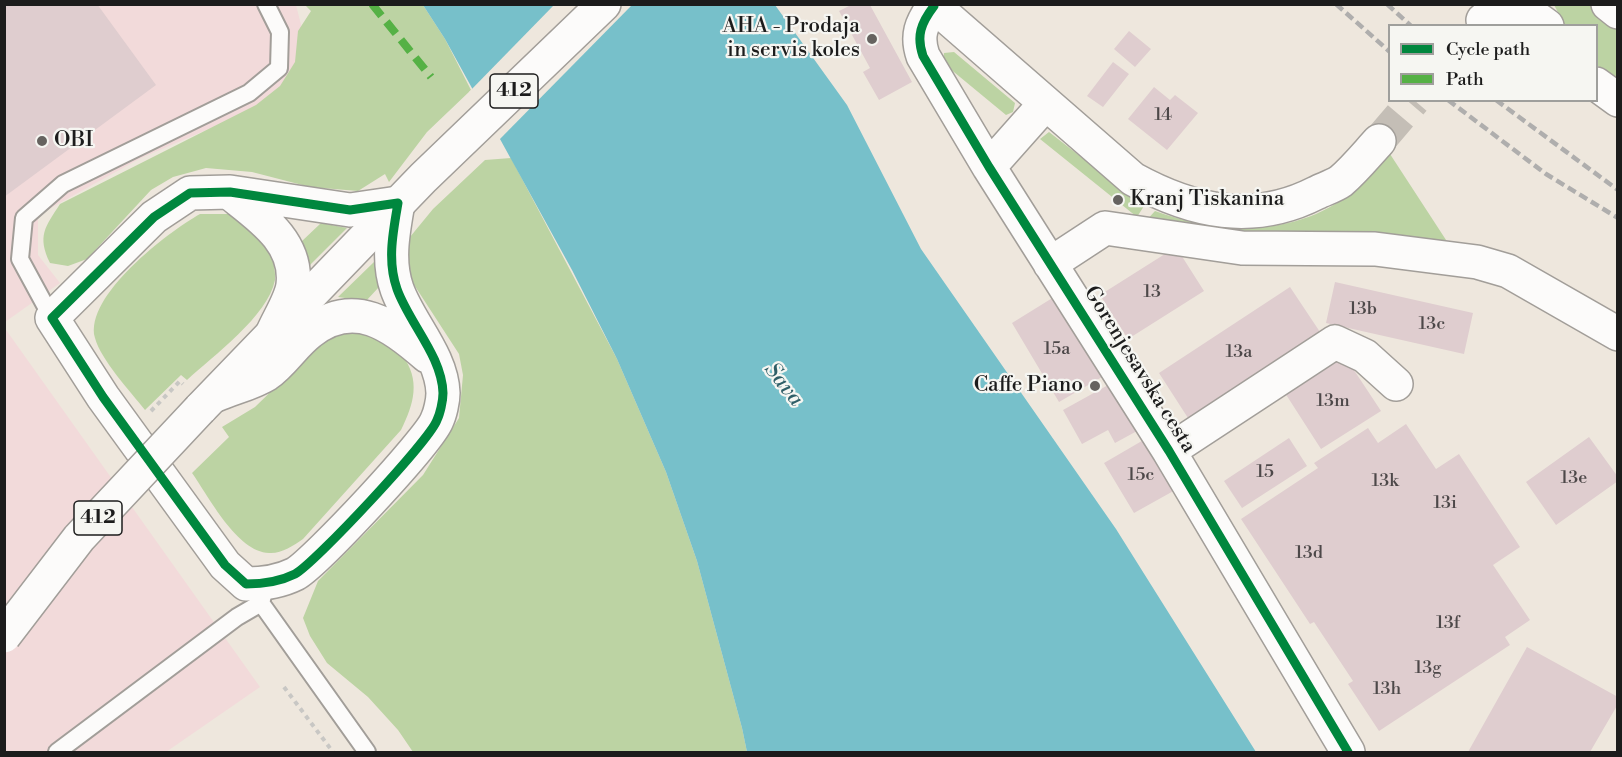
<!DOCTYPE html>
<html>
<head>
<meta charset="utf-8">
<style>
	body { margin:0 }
	#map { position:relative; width:1622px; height:757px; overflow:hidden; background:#eee7dd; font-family:"Libre Bodoni",serif }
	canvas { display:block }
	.frame { position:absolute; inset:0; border:6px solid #1c1c1c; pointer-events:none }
	.legend { position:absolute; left:1388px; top:24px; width:210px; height:78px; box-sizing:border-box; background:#f6f6f2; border:2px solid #9f9f9c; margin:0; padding:8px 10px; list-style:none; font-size:18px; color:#1c1c1c }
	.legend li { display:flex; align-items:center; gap:12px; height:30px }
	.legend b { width:30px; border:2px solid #9f9f9c }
</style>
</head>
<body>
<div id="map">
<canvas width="1622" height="757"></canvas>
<div class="frame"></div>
<ul class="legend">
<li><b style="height:8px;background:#00873e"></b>Cycle path</li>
<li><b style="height:8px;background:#55b145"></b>Path</li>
</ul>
</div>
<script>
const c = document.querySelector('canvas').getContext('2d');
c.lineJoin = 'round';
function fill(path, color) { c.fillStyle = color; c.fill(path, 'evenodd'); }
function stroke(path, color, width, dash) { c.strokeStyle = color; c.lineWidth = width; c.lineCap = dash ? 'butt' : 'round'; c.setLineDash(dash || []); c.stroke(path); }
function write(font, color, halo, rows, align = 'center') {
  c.font = font + ' "Libre Bodoni",serif'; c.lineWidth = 4.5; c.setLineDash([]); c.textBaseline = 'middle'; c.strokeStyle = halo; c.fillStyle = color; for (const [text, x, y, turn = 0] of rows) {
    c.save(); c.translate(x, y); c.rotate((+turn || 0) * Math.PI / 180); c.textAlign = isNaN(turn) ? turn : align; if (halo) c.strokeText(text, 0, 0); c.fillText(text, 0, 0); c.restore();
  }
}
fill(new Path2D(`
	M5,5H296L316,83L141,158L38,215V255L60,283L5,322Z
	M4,327L260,687L166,752H5Z`), '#f2dada');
fill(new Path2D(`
	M305,5H423L445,39L471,90L427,132L389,182L385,174L358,191L310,187L252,172L206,168L173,177L151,190L87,259L68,266L50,263C37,236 45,227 60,204L256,105L280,86L295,62L298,31L311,11Z
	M1554,5H1596L1617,21V81L1597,65L1596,26L1565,25Z
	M954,52L1015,103L1013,112L1006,115L943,63L944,53Z
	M1049,132L1144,206L1137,217L1040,139Z
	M1390,154L1448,243L1403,236L1300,238L1145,222L1155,211C1221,235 1297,238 1355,190C1367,180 1379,166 1390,154Z
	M511,158L617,359L666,472L697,561L742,728L747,752H413L398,730L368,697L327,663L310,636L303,618L318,581L423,475L459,418L463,375L459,354L409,277L407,254L410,237L433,209L485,160Z
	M200,214H231L270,248C272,257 276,271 275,280C268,316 213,356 187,380L181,375L145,410C130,391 101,360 95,338C84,296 168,232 200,214Z
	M321,223L347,228L307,268L301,242Z
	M374,262L379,287L366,301L338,297Z
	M348,331C356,332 368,332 376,335C386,338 396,348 402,355C421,380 414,404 401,430L303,539C293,546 281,554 269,553C237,552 209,497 192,473L229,437L222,427L255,407L327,337Z`), '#bcd3a3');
fill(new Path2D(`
	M423,5H775L847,105L921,249L1116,529L1256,752H747L742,728L697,561L666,472L617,359L572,270L445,39Z`), '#77c0ca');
fill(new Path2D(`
	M554,5H632L498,141L469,92Z`), '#eee7dd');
fill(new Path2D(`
	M4,4H97L156,85L4,197Z
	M851,5H870L912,82L879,100L863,72L870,68L839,11Z
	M1129,31L1151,49L1135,67L1114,49Z
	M1113,62L1129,74L1103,107L1087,96Z
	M1154,87L1170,100L1175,95L1198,113L1167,150L1128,119Z
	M1176,247L1204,291L1128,339L1100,295Z
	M1335,282L1473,313L1464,354L1326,323Z
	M1290,287L1320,332L1188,418L1159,373Z
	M1054,297L1102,377L1059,402L1012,323Z
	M1344,355L1381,411L1321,449L1285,393Z
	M1110,384L1137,431L1115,443L1108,430L1082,444L1063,410Z
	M1406,424L1436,469L1459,454L1520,547L1493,565L1530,620L1505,637L1510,645L1379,731L1348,684L1353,681L1314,622L1310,624L1241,519L1318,468L1314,463L1368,428L1378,443Z
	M1589,437L1618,477V481L1556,525L1526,482Z
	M1147,438L1177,489L1134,513L1104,463Z
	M1289,438L1307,466L1242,508L1224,481Z
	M1527,647L1618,697V704L1590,752H1468Z`), '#dfcdcf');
stroke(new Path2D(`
	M1379,141L1414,100`), '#c4beb6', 33, [33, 16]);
const service = new Path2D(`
	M52,318L20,259L24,218L63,184L249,93L279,68L280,32L266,4
	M261,603L367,752
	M57,752L237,617L261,603L266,584`);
const minor = new Path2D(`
	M932,4L1133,179C1193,212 1253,225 1316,193C1324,189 1334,186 1341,181C1355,169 1367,154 1379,141
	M1608,4L1618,12
	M934,6C921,23 916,36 923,56L989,167L1169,451L1348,752
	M1483,20C1509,1 1522,7 1547,26
	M1596,84L1618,100
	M989,167L1045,104
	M230,192L350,210L398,203C393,232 387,261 397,289C409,323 442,356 443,393C443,401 440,414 437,420C430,440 314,564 295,574C279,582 262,584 246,584L225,565L103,397L52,318L154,217L190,193Z
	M231,194C260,217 298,242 293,285C291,300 279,318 273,332
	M1050,264L1105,228L1242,248L1375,249L1477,262L1508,271L1618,334
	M216,395C232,388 253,383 267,374C283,363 294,344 310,332C354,297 392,325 427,356
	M1169,451L1335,342L1365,356L1396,384`);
const primary = new Path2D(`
	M200,409L423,178L604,4`);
stroke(service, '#a29e99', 20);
stroke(minor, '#a29e99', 36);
stroke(primary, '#a29e99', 36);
stroke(new Path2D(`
	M151,411L180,381L183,384
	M284,687L333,752`), '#c8c7c4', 4, [4.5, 4.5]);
stroke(service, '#fcfbfa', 16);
stroke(minor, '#fcfbfa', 33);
stroke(primary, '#fcfbfa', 33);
stroke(new Path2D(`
	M1336,4L1390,52
	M1387,4L1411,26
	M1448,100L1546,174L1618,218
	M1496,100L1618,190`), '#afaead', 4.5, [9, 4.5]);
const primaryBridge = new Path2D(`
	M4,636L79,538L200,409`);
stroke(primaryBridge, '#a29e99', 36, []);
stroke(primaryBridge, '#fcfbfa', 33);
stroke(new Path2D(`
	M372,4L431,77`), '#55b145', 8, [15, 8]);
stroke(new Path2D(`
	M934,6C921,23 916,36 923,56L989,167L1169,451L1348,752
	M230,192L350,210L398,203C393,232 387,261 397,289C409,323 442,356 443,393C443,401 440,414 437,420C430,440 314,564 295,574C279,582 262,584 246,584L225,565L103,397L52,318L154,217L190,193Z`), '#00873e', 9);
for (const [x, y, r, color] of [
	[872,39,6,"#666360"],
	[42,141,6,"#666360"],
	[1118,200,6,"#666360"],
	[1095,386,6,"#666360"]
]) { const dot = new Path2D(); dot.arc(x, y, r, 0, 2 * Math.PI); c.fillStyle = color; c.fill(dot); stroke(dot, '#f6f6f2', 2); }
write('18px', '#4d4849', null, [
	["14",1163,116],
	["13",1152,293],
	["13b",1363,310],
	["13c",1432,325],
	["15a",1057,350],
	["13a",1239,353],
	["13m",1333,402],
	["15",1265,473],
	["15c",1141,476],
	["13e",1574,479],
	["13k",1385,482],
	["13i",1445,504],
	["13d",1309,554],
	["13f",1448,624],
	["13g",1428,669],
	["13h",1387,690]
]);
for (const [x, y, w] of [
	[514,91,48],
	[98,518,48]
]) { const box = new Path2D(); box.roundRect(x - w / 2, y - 17, w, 34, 4.5); c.fillStyle = '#f6f6f2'; c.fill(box); stroke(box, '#1c1c1c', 1.5); }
write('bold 20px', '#1c1c1c', null, [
	["412",514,91],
	["412",98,518]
]);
write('21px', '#1c1c1c', '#f6f6f2', [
	["AHA - Prodaja",860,27],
	["in servis koles",860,51],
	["OBI",54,141,"left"],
	["Kranj Tiskanina",1130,200,"left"],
	["Caffe Piano",1083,386]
], 'right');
write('21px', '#1c1c1c', '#f6f6f2', [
	["Gorenjesavska cesta",1139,370,58]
]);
write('italic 22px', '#2e5e67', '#f6f6f2', [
	["Sava",783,385,52]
]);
</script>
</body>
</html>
